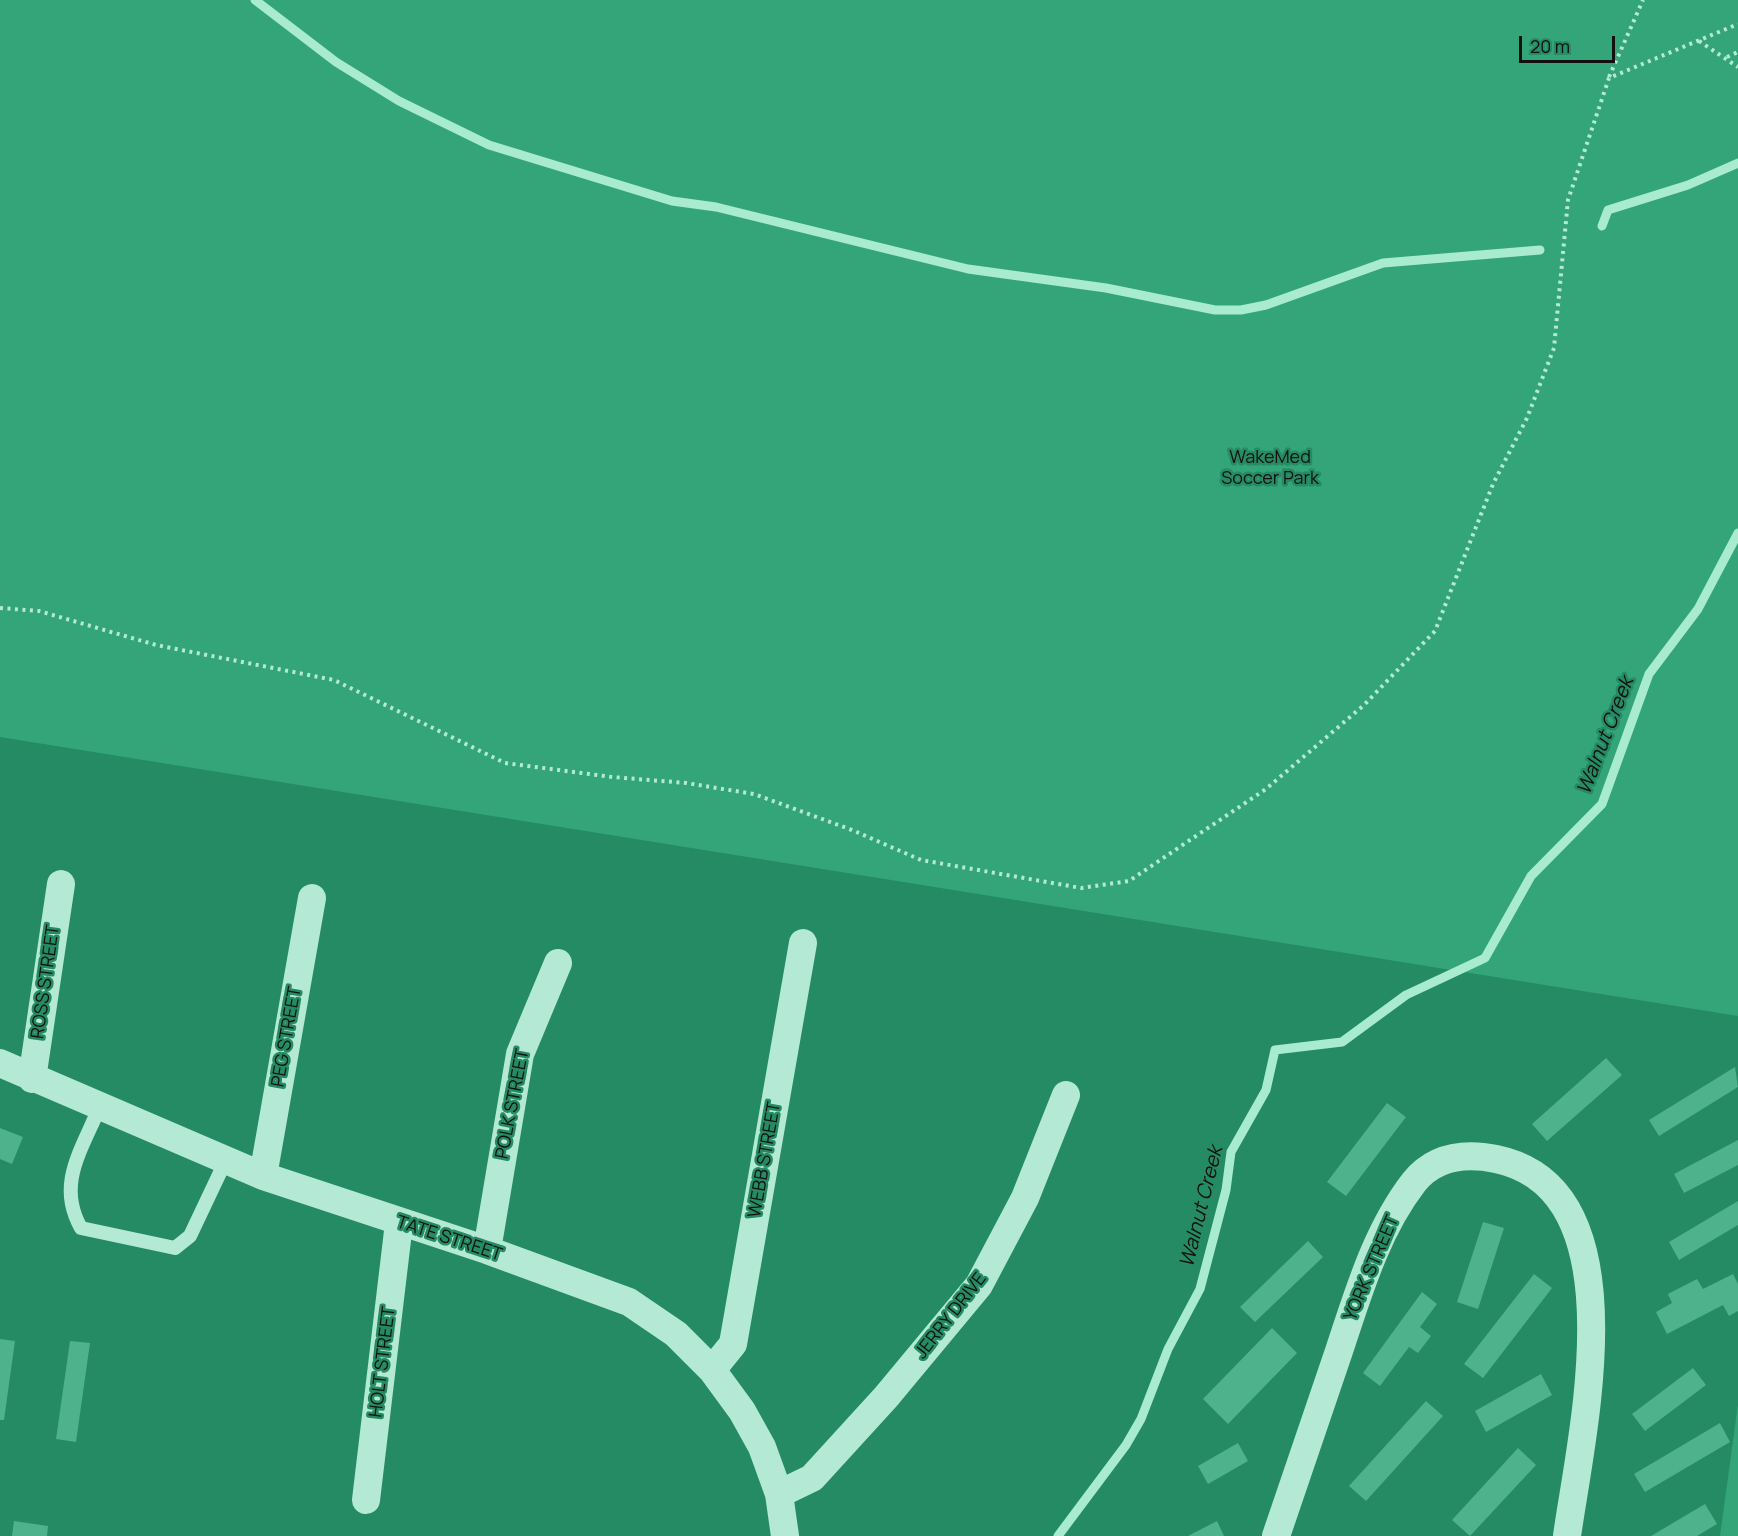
<!DOCTYPE html>
<html>
<head>
<meta charset="utf-8">
<style>
	body { margin:0 }
	#map { position:relative; width:1738px; height:1536px; overflow:hidden; background:#258b65; font-family:Manrope,sans-serif }
	canvas { display:block }
	.scale { position:absolute; left:1519px; top:36px; width:96px; height:27px; box-sizing:border-box; border:3px solid #111; border-top:0; padding-left:8px; font-size:18px; line-height:21px; white-space:nowrap; color:#111; -webkit-text-stroke:4px #258b65; paint-order:stroke }
</style>
</head>
<body>
<div id="map">
<canvas width="1738" height="1536"></canvas>
<div class="scale">20 m</div>
</div>
<script>
const c = document.querySelector('canvas').getContext('2d');
c.lineJoin = 'round';
function fill(path, color) { c.fillStyle = color; c.fill(path, 'evenodd'); }
function stroke(path, color, width, dash) { c.strokeStyle = color; c.lineWidth = width; c.lineCap = dash ? 'butt' : 'round'; c.setLineDash(dash || []); c.stroke(path); }
function write(font, color, halo, rows, align = 'center') {
  c.font = font + ' Manrope,sans-serif'; c.lineWidth = 5; c.setLineDash([]); c.textBaseline = 'middle'; c.strokeStyle = halo; c.fillStyle = color; for (const [text, x, y, turn = 0] of rows) {
    c.save(); c.translate(x, y); c.rotate((+turn || 0) * Math.PI / 180); c.textAlign = isNaN(turn) ? turn : align; if (halo) c.strokeText(text, 0, 0); c.fillText(text, 0, 0); c.restore();
  }
}
fill(new Path2D(`
	M0,0H1738V1016L0,737Z
	M1738,1404V1536H1720Z`), '#33a578');
stroke(new Path2D(`
	M255,0L336,62L399,101L489,145L672,201L716,207L968,269L1106,288L1215,310H1241L1266,305L1383,263L1540,250
	M1602,226L1608,210L1688,185L1738,163
	M1058,1536L1126,1445L1141,1419L1168,1349L1200,1289L1226,1190L1231,1152L1266,1090L1275,1050L1342,1042L1406,995L1485,958L1531,876L1602,804L1649,674L1698,609L1738,533`), '#a8ebd0', 9);
fill(new Path2D(`
	M1606,1058L1622,1075L1547,1141L1532,1124Z
	M1735,1067L1738,1087L1659,1136L1649,1120Z
	M1387,1103L1406,1117L1346,1196L1327,1182Z
	M0,1128L23,1137L12,1164L0,1159Z
	M1738,1140V1165L1684,1193L1674,1174Z
	M1738,1201V1225L1679,1260L1669,1242Z
	M1483,1222L1504,1228L1478,1309L1457,1302Z
	M1308,1241L1323,1257L1255,1322L1240,1307Z
	M1534,1274L1552,1288L1483,1378L1464,1364Z
	M1733,1274L1738,1284V1311L1729,1316L1723,1305L1667,1334L1656,1312L1672,1303L1668,1294L1697,1279L1703,1289Z
	M1422,1292L1437,1304L1420,1327L1431,1336L1418,1353L1409,1347L1380,1386L1363,1373Z
	M1272,1328L1297,1353L1228,1424L1203,1399Z
	M0,1339L15,1341L4,1420H0Z
	M70,1341L90,1343L76,1442L56,1439Z
	M1693,1368L1706,1385L1645,1431L1632,1414Z
	M1541,1374L1552,1395L1486,1432L1475,1411Z
	M1426,1401L1443,1416L1366,1501L1349,1486Z
	M1720,1423L1730,1442L1645,1492L1634,1474Z
	M1238,1443L1248,1461L1208,1484L1198,1466Z
	M1518,1448L1536,1465L1470,1536L1452,1520Z
	M1705,1504L1717,1524L1697,1536H1651Z
	M14,1521L48,1526L47,1536H12Z
	M1217,1521L1224,1536H1188Z`), '#4eb28c');
stroke(new Path2D(`
	M1699,41L1738,67
	M1727,57L1738,52
	M1609,77L1643,0
	M0,608L39,611L156,645L334,680L505,763L612,777L686,783L754,794L852,830L921,860L1081,888L1129,881L1266,789L1364,705L1435,631L1493,484L1527,418L1554,348L1568,200L1609,78L1738,24`), '#b4ead5', 4, [3, 4.5]);
stroke(new Path2D(`
	M99,1108C82,1150 56,1184 81,1228L175,1248L190,1236L225,1162`), '#b4ead5', 14);
stroke(new Path2D(`
	M0,1063L263,1176L487,1250L629,1302L676,1334L712,1370L742,1411L762,1447L779,1494L785,1536
	M32,1079L61,884
	M263,1176L312,898
	M487,1250L520,1054L558,963
	M712,1370L733,1344L803,943
	M779,1494L812,1478L886,1397L979,1285L1025,1198L1066,1095
	M366,1500L399,1223
	M1276,1536C1297,1474 1318,1413 1339,1351C1358,1294 1376,1231 1414,1182C1435,1156 1466,1153 1496,1159C1641,1189 1581,1435 1567,1536`), '#b4ead5', 28);
write('18px', '#111', '#258b65', [
	["WakeMed",1270,458],
	["Soccer Park",1270,479]
]);
write('18px', '#111', '#258b65', [
	["ROSS STREET",46,982,-82],
	["PEG STREET",287,1037,-80],
	["POLK STREET",513,1104,-79],
	["WEBB STREET",765,1160,-80],
	["TATE STREET",449,1239,18],
	["YORK STREET",1372,1268,-67],
	["JERRY DRIVE",951,1316,-52],
	["HOLT STREET",383,1362,-83]
]);
write('italic 20px', '#111', '#258b65', [
	["Walnut Creek",1606,736,-69],
	["Walnut Creek",1202,1207,-76]
]);
</script>
</body>
</html>
